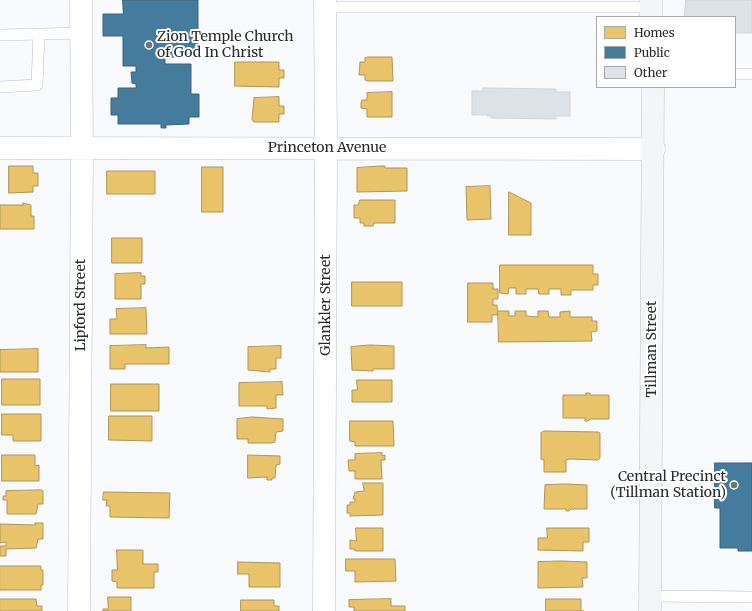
<!DOCTYPE html>
<html>
<head>
<meta charset="utf-8">
<style>
	body { margin:0 }
	#map { position:relative; width:752px; height:611px; overflow:hidden; background:#f8fafd; font-family:Merriweather,serif }
	canvas { display:block }
	.legend { position:absolute; left:596px; top:16px; width:140px; height:72px; box-sizing:border-box; background:#fff; border:1px solid #a9a9ab; margin:0; padding:5px 7px; list-style:none; font-size:12px; color:#28292c }
	.legend li { display:flex; align-items:center; gap:8px; height:20px }
	.legend b { width:20px; border:1px solid #a9a9ab }
</style>
</head>
<body>
<div id="map">
<canvas width="752" height="611"></canvas>
<ul class="legend">
<li><b style="height:11px;background:#e9c46a"></b>Homes</li>
<li><b style="height:11px;background:#457b9d"></b>Public</li>
<li><b style="height:11px;background:#dde1e8"></b>Other</li>
</ul>
</div>
<script>
const c = document.querySelector('canvas').getContext('2d');
c.lineJoin = 'round';
function fill(path, color) { c.fillStyle = color; c.fill(path, 'evenodd'); }
function stroke(path, color, width, dash) { c.strokeStyle = color; c.lineWidth = width; c.lineCap = dash ? 'butt' : 'round'; c.setLineDash(dash || []); c.stroke(path); }
function write(font, color, halo, rows, align = 'center') {
  c.font = font + ' Merriweather,serif'; c.lineWidth = 4; c.setLineDash([]); c.textBaseline = 'middle'; c.strokeStyle = halo; c.fillStyle = color; for (const [text, x, y, turn = 0] of rows) {
    c.save(); c.translate(x, y); c.rotate((+turn || 0) * Math.PI / 180); c.textAlign = isNaN(turn) ? turn : align; if (halo) c.strokeText(text, 0, 0); c.fillText(text, 0, 0); c.restore();
  }
}
const homes = new Path2D(`
	M368,57H392L393,81H367L365,80V75H359L360,62H365V58Z
	M235,62H279V70H284V78H279V87L235,86Z
	M392,92V117H367V109L361,108V103L362,100H367V93Z
	M279,97V106H284V114H279V122H254L252,120L254,98Z
	M9,166H33V173H38V186H33V192L9,193Z
	M380,166H385V168H407V191L357,192V168Z
	M202,167H223V212H202Z
	M107,171H155V194H107Z
	M490,186L491,219L467,220L466,187Z
	M509,192L531,203V235H509Z
	M360,200H395V223H374L373,226H364V223H360V218H354V205H358Z
	M23,203L31,205V216H34V229H0V205H23Z
	M112,238H142V263H112Z
	M500,265H593V274H598V285H593V290H571V295H561V289H549V294H539L538,289H526V294H516V288H509L508,294L500,293Z
	M141,273V276H145V284H141V299H115V274Z
	M352,282H402V306H352Z
	M468,283H493V289H498V299H493V305H497L498,315H492V322H468Z
	M146,308L147,334H110V319H117L116,309Z
	M498,311H509V316H515V311H526V316L538,317V311H548L549,317H560V312L570,311V317H592V321H597V331L591,332L592,341L499,342Z
	M146,345V348L169,347V364H125V369H110V346Z
	M370,345L394,346V369H373V371L352,370L351,347Z
	M281,346V358H276V369H270V372L248,370V347Z
	M38,349V372H0V350Z
	M2,379H40V405H2Z
	M357,380H392V402H352V390H357Z
	M282,382L283,395H276V408L267,409V406H239V383Z
	M111,384H159V411H111Z
	M586,393H590V395H609V419H590L588,421H585V418H563V395H586Z
	M2,414H41V441H13V435H2Z
	M109,416H152V441L109,440Z
	M252,417L283,419V431L276,432L275,442L272,443H248V439H237V419Z
	M350,421H393L394,446H355V442L350,441Z
	M544,431L598,432L600,433V458L598,460L570,459L566,460V472H544V460L541,459V433Z
	M382,453V456L385,455V460H381L382,479H355V471H349L348,460H355V454Z
	M2,455H35V466L39,465V481H2Z
	M248,455L280,456V464L276,465L275,478H272V480H267V477L248,478Z
	M363,483H383V515L350,516V513H347V505H350V502H355V499H353L355,492L364,491Z
	M567,484L587,485V509H571L569,511H566V509H544L545,485Z
	M41,490L43,491V504H38L36,514H7V500H3V496H6V491Z
	M104,492L170,493L169,518L110,517V506H106L107,500H103Z
	M35,523H43V539H38L36,548L6,549V556H0V546H6V542L0,543V524L35,525Z
	M356,528H383V551H355V549H350V540L356,541Z
	M547,528H589V542H583V551L538,550V538H547Z
	M117,550H143V564H158V572H154V588H117V582L112,581V570H117Z
	M346,559H395L396,581L355,582V571H346Z
	M561,561L587,562V578H582L583,587L538,588V562Z
	M238,562L280,563V587H249V574H238Z
	M0,566H41V570H43V585H41V590H0Z
	M108,597H131V611H103V609H108Z
	M0,599H36L37,606H42V611H0Z
	M391,599V606H405V611H354V607H349V600Z
	M546,599H581V611H584H546Z
	M241,600H274V606H279V611H241Z`);
fill(homes, '#e9c46a');
stroke(homes, '#af9657', 1);
const public = new Path2D(`
	M123,0H198V57H165V64H191V94H199V117H189V124L166,125V128H161V124H118V115H111V98H118V88H136V84L132,83L131,72H136V66H123V36H103V14H123Z
	M715,463H752V551H738V548H720V508H715Z`);
fill(public, '#457b9d');
stroke(public, '#3c627b', 1);
const building = new Path2D(`
	M686,0H752V33H735V17H685Z
	M483,88L556,89V92H570V116H556V119L491,118V116H487V115H472V91H483Z`);
fill(building, '#dde1e8');
stroke(building, '#d3d4d7', 1);
const lane = new Path2D(`
	M325,7H651
	M0,35L81,33
	M735,74H752
	M0,87L37,85L39,34
	M651,596L752,597`);
const street = new Path2D(`
	M0,148L654,149
	M79,611L82,148L81,0
	M324,611L326,148L325,0`);
const secondary = new Path2D(`
	M651,0V17
	M650,611L653,87`);
stroke(lane, '#bec0c2', 12);
stroke(street, '#bec0c2', 23);
stroke(secondary, '#bec0c2', 23);
stroke(lane, '#fefeff', 11);
stroke(street, '#fefeff', 22);
stroke(secondary, '#f4f5f8', 22);
for (const [x, y, r, color] of [
	[149,45,4,"#717275"],
	[734,485,4,"#717275"]
]) { const dot = new Path2D(); dot.arc(x, y, r, 0, 2 * Math.PI); c.fillStyle = color; c.fill(dot); stroke(dot, '#fff', 1.5); }
write('14px', '#28292c', '#fff', [
	["Zion Temple Church",157,37],
	["of God In Christ",157,53],
	["Central Precinct",726,477,"right"],
	["(Tillman Station)",726,493,"right"]
], 'left');
write('14px', '#28292c', '#fff', [
	["Princeton Avenue",327,148],
	["Lipford Street",81,305,-90],
	["Glankler Street",326,305,-90],
	["Tillman Street",652,349,-90]
]);
</script>
</body>
</html>
